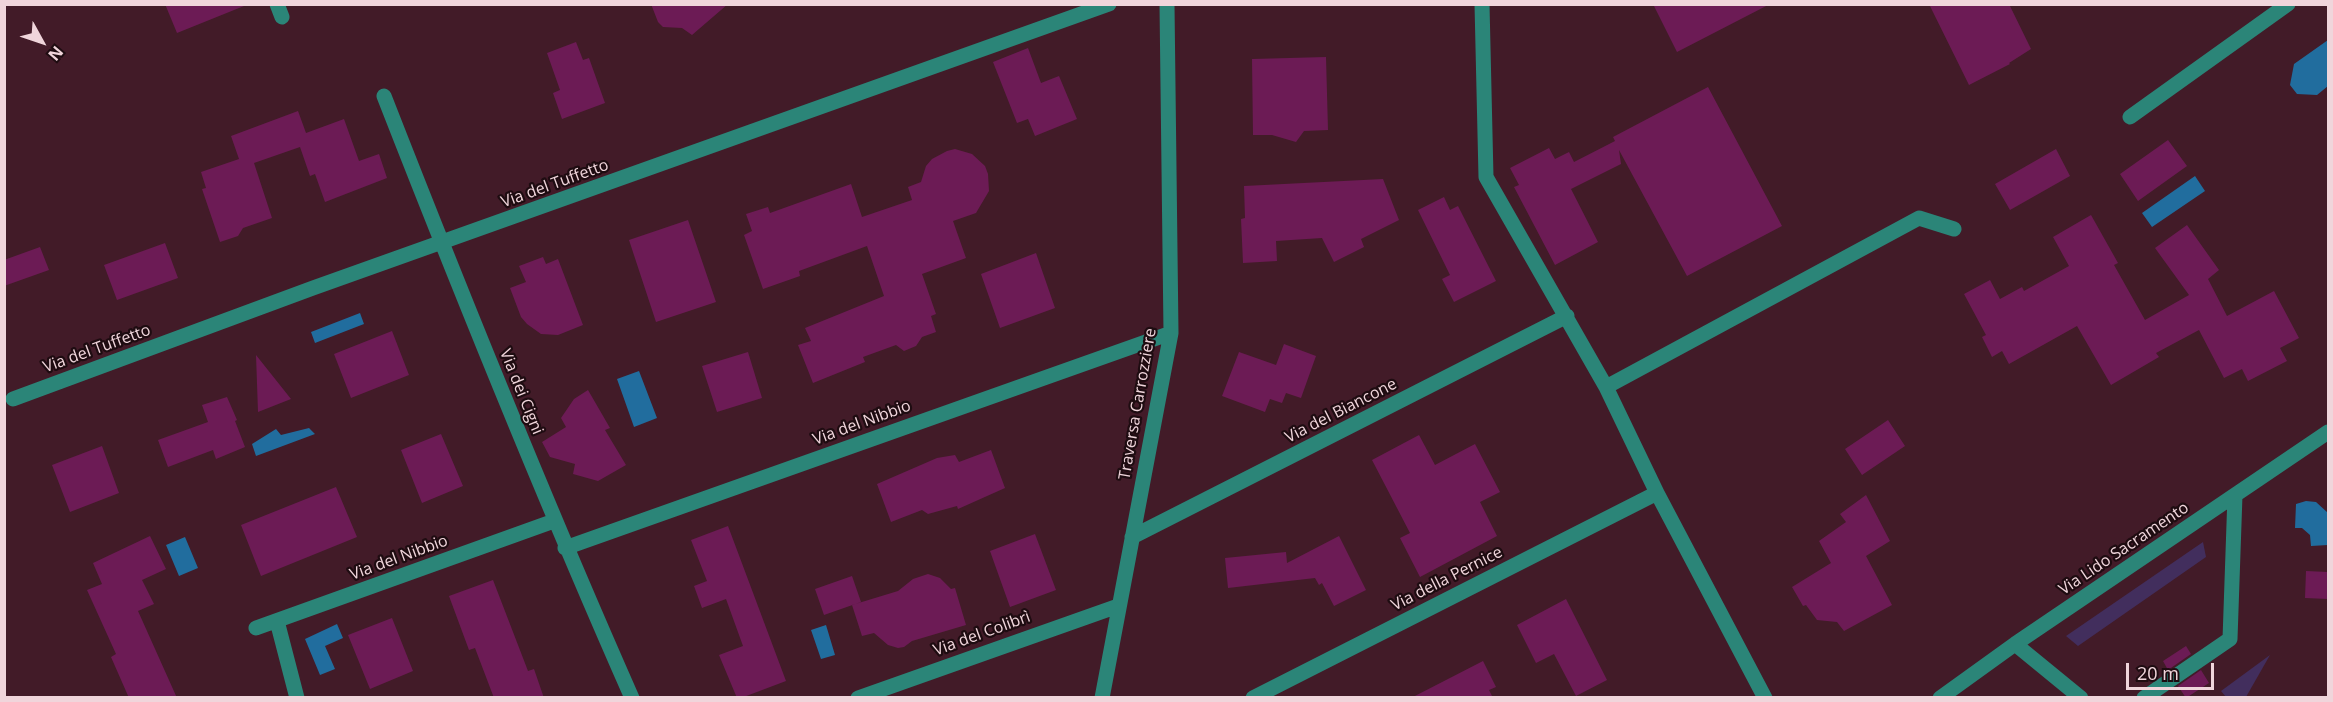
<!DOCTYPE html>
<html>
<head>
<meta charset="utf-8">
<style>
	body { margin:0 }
	#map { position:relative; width:2333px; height:702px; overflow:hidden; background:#421b28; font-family:"Open Sans",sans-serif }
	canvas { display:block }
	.frame { position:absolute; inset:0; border:6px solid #f0d5db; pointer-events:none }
	.north { position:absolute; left:12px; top:12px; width:60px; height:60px; -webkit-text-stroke:4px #1e0c11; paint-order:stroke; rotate:130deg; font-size:16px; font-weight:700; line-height:24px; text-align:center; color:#f0d5db }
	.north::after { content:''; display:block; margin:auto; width:21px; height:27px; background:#f0d5db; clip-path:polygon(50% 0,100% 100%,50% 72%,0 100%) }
	.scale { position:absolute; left:2126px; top:663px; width:88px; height:27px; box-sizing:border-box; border:3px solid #f0d5db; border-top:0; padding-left:8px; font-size:18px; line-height:21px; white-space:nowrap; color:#f0d5db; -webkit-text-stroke:4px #1e0c11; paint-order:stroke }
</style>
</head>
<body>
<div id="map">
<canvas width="2333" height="702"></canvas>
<div class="frame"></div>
<div class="north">N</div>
<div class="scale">20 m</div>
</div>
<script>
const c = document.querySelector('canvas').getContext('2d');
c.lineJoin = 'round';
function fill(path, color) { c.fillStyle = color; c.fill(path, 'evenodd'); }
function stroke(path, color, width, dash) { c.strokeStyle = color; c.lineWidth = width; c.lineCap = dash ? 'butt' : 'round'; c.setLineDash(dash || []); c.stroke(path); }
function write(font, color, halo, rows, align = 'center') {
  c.font = font + ' "Open Sans",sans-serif'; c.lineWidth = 4.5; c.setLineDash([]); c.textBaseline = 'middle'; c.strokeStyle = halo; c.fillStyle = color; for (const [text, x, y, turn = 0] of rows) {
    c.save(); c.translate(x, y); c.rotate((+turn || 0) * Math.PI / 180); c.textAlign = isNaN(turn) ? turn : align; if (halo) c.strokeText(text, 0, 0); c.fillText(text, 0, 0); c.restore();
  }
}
fill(new Path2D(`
	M2203,542L2206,557L2078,646L2066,636Z
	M2270,655L2246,697H2226L2221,691Z`), '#422e5d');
fill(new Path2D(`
	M2328,40V86L2317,95L2297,94L2290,85L2294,64Z
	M2195,176L2205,191L2152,227L2142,213Z
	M360,313L364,324L315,343L311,332Z
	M639,371L657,418L634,427L617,379Z
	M309,428L315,434L256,456L252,444L276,429L281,435Z
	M2306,501L2316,502L2328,513V545L2311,546L2310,535L2302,528H2295L2296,504Z
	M185,537L198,568L179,576L166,545Z
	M337,624L343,638L325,646L335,669L320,675L305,639Z
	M826,625L835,655L821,659L811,630Z`), '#216d9e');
fill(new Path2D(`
	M165,4H243L244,6L177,33Z
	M651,4H728L692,35L682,28L663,27L658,22Z
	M1653,4H1770L1677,52Z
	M1929,4H2009L2031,49L2009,63L2010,64L1969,85Z
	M576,42L583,60L589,58L605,103L562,119L553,93L560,90L547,53Z
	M1028,48L1041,83L1059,76L1077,119L1035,136L1028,119L1017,123L993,62Z
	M1326,57L1328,130L1304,131L1296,142L1272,135H1253L1252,59Z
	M1708,87L1782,226L1687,276L1619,150L1621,164L1571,189L1598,242L1555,265L1514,187L1519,185L1510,168L1549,148L1555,159L1569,152L1574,162L1615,141L1613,137Z
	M298,111L306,133L344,119L359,161L379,154L387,178L325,202L315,174L310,176L300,147L254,163L272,218L243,228L238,236L220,242L202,189L206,188L201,172L239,159L231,136Z
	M2168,140L2187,166L2138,201L2120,174Z
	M955,149L972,154L985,166L988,174L989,191L976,213L953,221L966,258L922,274L936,314L931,316L936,332L922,337L916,346L904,351L896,345L863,357L865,362L813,383L798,345L811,341L805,328L884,296L867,246L799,271L800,276L763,289L744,235L752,231L746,214L768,207L770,213L851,184L862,217L912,200L908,187L921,182L926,166L932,159L947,151Z
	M2056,149L2070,176L2010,210L1995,184Z
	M1383,179L1399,220L1361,239L1364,247L1334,262L1322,238L1276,241L1277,261L1243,263L1241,219L1245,218L1244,186Z
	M1444,197L1450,210L1458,206L1496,281L1454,302L1442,279L1450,275L1418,210Z
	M2091,215L2118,263L2114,265L2145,320L2189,295L2155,248L2187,225L2219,270L2208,279L2227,316L2274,291L2299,338L2280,348L2287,361L2248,381L2242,369L2224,378L2199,330L2156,353L2159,357L2111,385L2077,326L2009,364L2002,351L1992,357L1982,337L1986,335L1964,294L1990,280L2000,299L2022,287L2024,291L2069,266L2053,237Z
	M688,220L716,302L656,322L629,240Z
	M165,243L178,278L117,300L104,265Z
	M40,247L49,270L4,286V260Z
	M1036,253L1055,308L1000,328L981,274Z
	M543,257L546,264L558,259L583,325L558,335L541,334L527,324L521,317L510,288L526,282L519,266Z
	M392,331L409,375L351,398L334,354Z
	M1284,344L1316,356L1301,398L1286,393L1282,403L1270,399L1265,412L1222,396L1239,352L1276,365Z
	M748,352L762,398L717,412L702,366Z
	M256,355L291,399L258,412Z
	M588,390L610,428L605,430L626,465L598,481L573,474L575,464L550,457L542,442L566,427L561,418L574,399Z
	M227,397L237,420L235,421L245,447L216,459L213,450L168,467L158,440L208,422L202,405Z
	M1888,420L1905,446L1862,475L1845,449Z
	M441,434L463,486L422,503L401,450Z
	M1419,435L1435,465L1475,444L1500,492L1480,502L1497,536L1420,577L1400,538L1410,533L1372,460Z
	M102,446L119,493L70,512L52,465Z
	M991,450L1005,488L958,509L957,506L928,514L922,510L891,522L877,484L937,458L955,455L959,462Z
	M336,487L357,537L261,576L241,525Z
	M1866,495L1890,541L1866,556L1892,605L1844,631L1837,622L1817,620L1806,605L1803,606L1792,587L1831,563L1819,541L1846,522L1840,514Z
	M728,526L786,681L741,698H737L719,655L743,646L726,599L702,608L694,586L707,581L691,540Z
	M1035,534L1056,590L1010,607L990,551Z
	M150,536L166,569L142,580L154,604L138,611L177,698H129L111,657L116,654L87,590L102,584L93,563Z
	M1339,536L1366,590L1334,606L1322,583L1319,585L1315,578L1228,588L1225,558L1286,552L1287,563Z
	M2306,571L2328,572V599L2305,598Z
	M928,574L940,578L951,589L955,588L966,625L912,641L904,647L898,648L888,645L874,633L862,636L852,605L898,591L913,579Z
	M852,576L861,602L824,615L815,589Z
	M493,580L528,671L534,669L544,698H494L475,648L469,650L449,596Z
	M1566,599L1607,680L1576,696L1554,654L1536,663L1517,625Z
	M392,618L413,671L370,689L348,635Z
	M2186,646L2191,654L2168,670L2163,661Z
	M1483,661L1496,687L1489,690L1493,698H1411Z
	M2201,670L2209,683L2186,698L2178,686Z`), '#6c1b55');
stroke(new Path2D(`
	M277,4L282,17
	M1482,4L1486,177L1606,387L1657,493L1765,698
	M384,96C463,298 544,499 632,698
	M2130,117L2288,4
	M1606,387L1919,218L1954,229
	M13,399L313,288L1109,4
	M1132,537L1567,316
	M565,548L1171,333
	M277,621L297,698
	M256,628L554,521
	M2015,644L2081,698
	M858,698L1118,606
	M1102,698L1171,333L1167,4
	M1253,698L1657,493
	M1940,698L2015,644L2328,432
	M2144,698L2230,639L2235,495`), '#2b8578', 15);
write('16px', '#f0d5db', '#1e0c11', [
	["Via del Tuffetto",555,184,-20],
	["Via del Tuffetto",97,349,-20],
	["Via dei Cigni",521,392,68],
	["Traversa Carrozziere",1138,404,-80],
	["Via del Biancone",1341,411,-27],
	["Via del Nibbio",862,423,-20],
	["Via Lido Sacramento",2124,549,-34],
	["Via del Nibbio",399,558,-20],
	["Via della Pernice",1447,579,-27],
	["Via del Colibrì",982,634,-20]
]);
</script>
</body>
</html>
